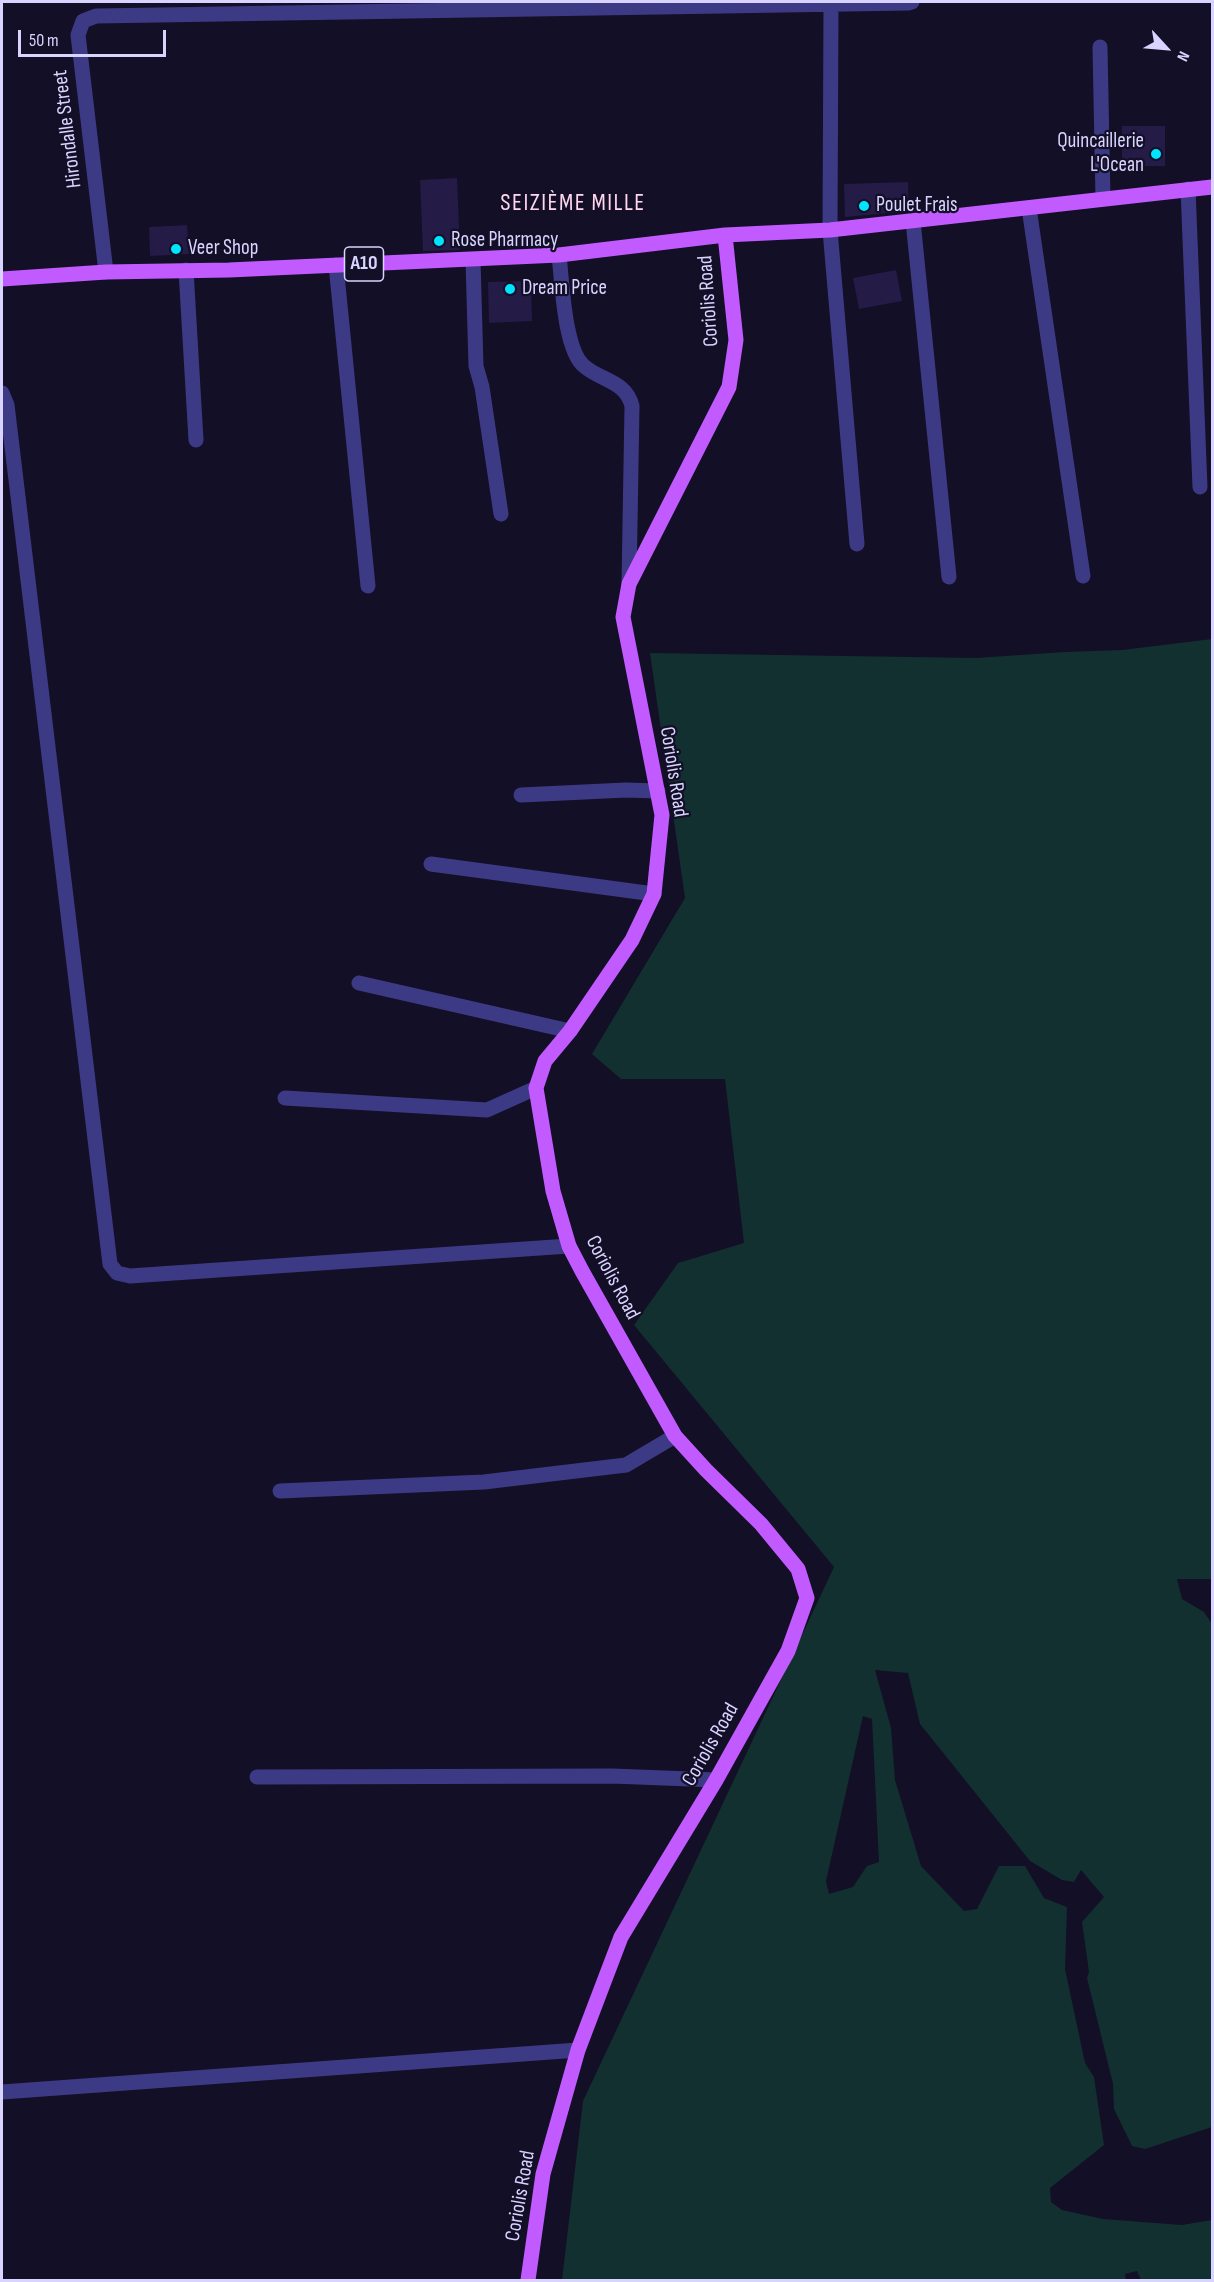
<!DOCTYPE html>
<html>
<head>
<meta charset="utf-8">
<style>
	body { margin:0 }
	#map { position:relative; width:1214px; height:2282px; overflow:hidden; background:#130f26; font-family:"Sofia Sans Condensed",sans-serif }
	canvas { display:block }
	.frame { position:absolute; inset:0; border:3px solid #d9d4ff; pointer-events:none }
	.north { position:absolute; left:1136px; top:18px; width:60px; height:60px; -webkit-text-stroke:4px #130f26; paint-order:stroke; rotate:116deg; font-size:16px; font-weight:700; line-height:24px; text-align:center; color:#d9d4ff }
	.north::after { content:''; display:block; margin:auto; width:21px; height:27px; background:#d9d4ff; clip-path:polygon(50% 0,100% 100%,50% 72%,0 100%) }
	.scale { position:absolute; left:18px; top:30px; width:148px; height:27px; box-sizing:border-box; border:3px solid #d9d4ff; border-top:0; padding-left:8px; font-size:18px; line-height:21px; white-space:nowrap; color:#d9d4ff; -webkit-text-stroke:4px #130f26; paint-order:stroke }
</style>
</head>
<body>
<div id="map">
<canvas width="1214" height="2282"></canvas>
<div class="frame"></div>
<div class="north">N</div>
<div class="scale">50 m</div>
</div>
<script>
const c = document.querySelector('canvas').getContext('2d');
c.lineJoin = 'round';
function fill(path, color) { c.fillStyle = color; c.fill(path, 'evenodd'); }
function stroke(path, color, width, dash) { c.strokeStyle = color; c.lineWidth = width; c.lineCap = dash ? 'butt' : 'round'; c.setLineDash(dash || []); c.stroke(path); }
function write(font, color, halo, rows, align = 'center') {
  c.font = font + ' "Sofia Sans Condensed",sans-serif'; c.lineWidth = 4.5; c.setLineDash([]); c.textBaseline = 'middle'; c.strokeStyle = halo; c.fillStyle = color; for (const [text, x, y, turn = 0] of rows) {
    c.save(); c.translate(x, y); c.rotate((+turn || 0) * Math.PI / 180); c.textAlign = isNaN(turn) ? turn : align; if (halo) c.strokeText(text, 0, 0); c.fillText(text, 0, 0); c.restore();
  }
}
fill(new Path2D(`
	M1212,639V1579H1177L1182,1599L1204,1612L1212,1624V2127L1145,2149L1132,2146L1114,2109L1113,2084L1087,1978L1089,1972L1082,1922L1104,1897L1081,1870L1074,1882L1062,1880L1030,1861L920,1724L908,1673L875,1670L891,1728L895,1780L921,1866L964,1911L977,1909L999,1866H1025L1044,1898L1067,1907L1065,1969L1085,2063L1094,2077L1104,2145L1050,2188L1051,2202L1062,2210L1103,2219L1182,2225L1212,2220V2280H1141L1137,2271L1125,2274L1126,2280H562L583,2101L834,1567L634,1325L678,1263L744,1243L725,1079H621L592,1054L685,898L650,653L976,658L1065,652L1122,650ZM863,1716L872,1719L879,1862L867,1866L853,1887L829,1894L826,1881Z`), '#12302f');
fill(new Path2D(`
	M1122,126H1165V166H1122Z
	M457,178L460,250L423,251L420,180Z
	M908,182L909,211L845,217L844,184Z
	M187,225L189,254L150,256L149,227Z
	M896,270L902,301L859,309L853,278Z
	M531,281L532,321L489,323L488,282Z`), '#241b47');
stroke(new Path2D(`
	M831,4L830,230L857,544
	M1100,47L1103,199
	M1188,189L1200,487
	M1029,208L1083,576
	M913,221L949,577
	M559,255C562,280 564,350 584,366C601,381 626,381 632,406L629,584
	M473,260L476,366L482,387L501,514
	M336,265L368,586
	M186,270L196,440
	M106,272L78,35L83,21L96,16L909,3L912,2
	M2,393L7,405L110,1264L117,1273L130,1276L569,1246
	M521,795L626,790L658,791
	M431,864L654,894
	M359,983L570,1031
	M285,1098L487,1110L536,1088
	M280,1491L484,1482L626,1465L675,1436
	M257,1777L612,1776L716,1780
	M2,2092L578,2050`), '#3d3a85', 15);
stroke(new Path2D(`
	M2,279L106,272L229,270L559,255L725,235L830,230L1212,187
	M528,2280L543,2174L578,2050L621,1937L716,1780L788,1651L807,1598L798,1569L761,1524L706,1470L675,1436L582,1271L569,1246L553,1191L536,1088L545,1061L570,1031L632,940L654,894L662,815L623,617L629,584L729,387L736,340L725,235`), '#c25bff', 15);
for (const [x, y, r, color] of [
	[1156,154,6,"#00e5ff"],
	[864,206,6,"#00e5ff"],
	[439,241,6,"#00e5ff"],
	[176,249,6,"#00e5ff"],
	[510,289,6,"#00e5ff"]
]) { const dot = new Path2D(); dot.arc(x, y, r, 0, 2 * Math.PI); c.fillStyle = color; c.fill(dot); stroke(dot, '#130f26', 2); }
for (const [x, y, w] of [
	[364,264,39]
]) { const box = new Path2D(); box.roundRect(x - w / 2, y - 17, w, 34, 4.5); c.fillStyle = '#130f26'; c.fill(box); stroke(box, '#d9d4ff', 1.5); }
write('bold 20px', '#d9d4ff', null, [
	["A10",364,264]
]);
write('21px', '#d9d4ff', '#130f26', [
	["Hirondalle Street",68,129,-97],
	["Coriolis Road",709,301,-94],
	["Coriolis Road",673,772,81],
	["Coriolis Road",612,1278,62],
	["Coriolis Road",711,1745,-60],
	["Coriolis Road",521,2196,-80]
]);
write('21px', '#d9d4ff', '#130f26', [
	["Quincaillerie",1144,142,"right"],
	["L'Ocean",1144,166,"right"],
	["Poulet Frais",876,206],
	["Rose Pharmacy",451,241],
	["Veer Shop",188,249],
	["Dream Price",522,289]
], 'left');
c.letterSpacing = '1.5px';
write('24px', '#ffd6f0', '#130f26', [
	["SEIZIÈME MILLE",573,204]
]);
c.letterSpacing = '0px';
</script>
</body>
</html>
